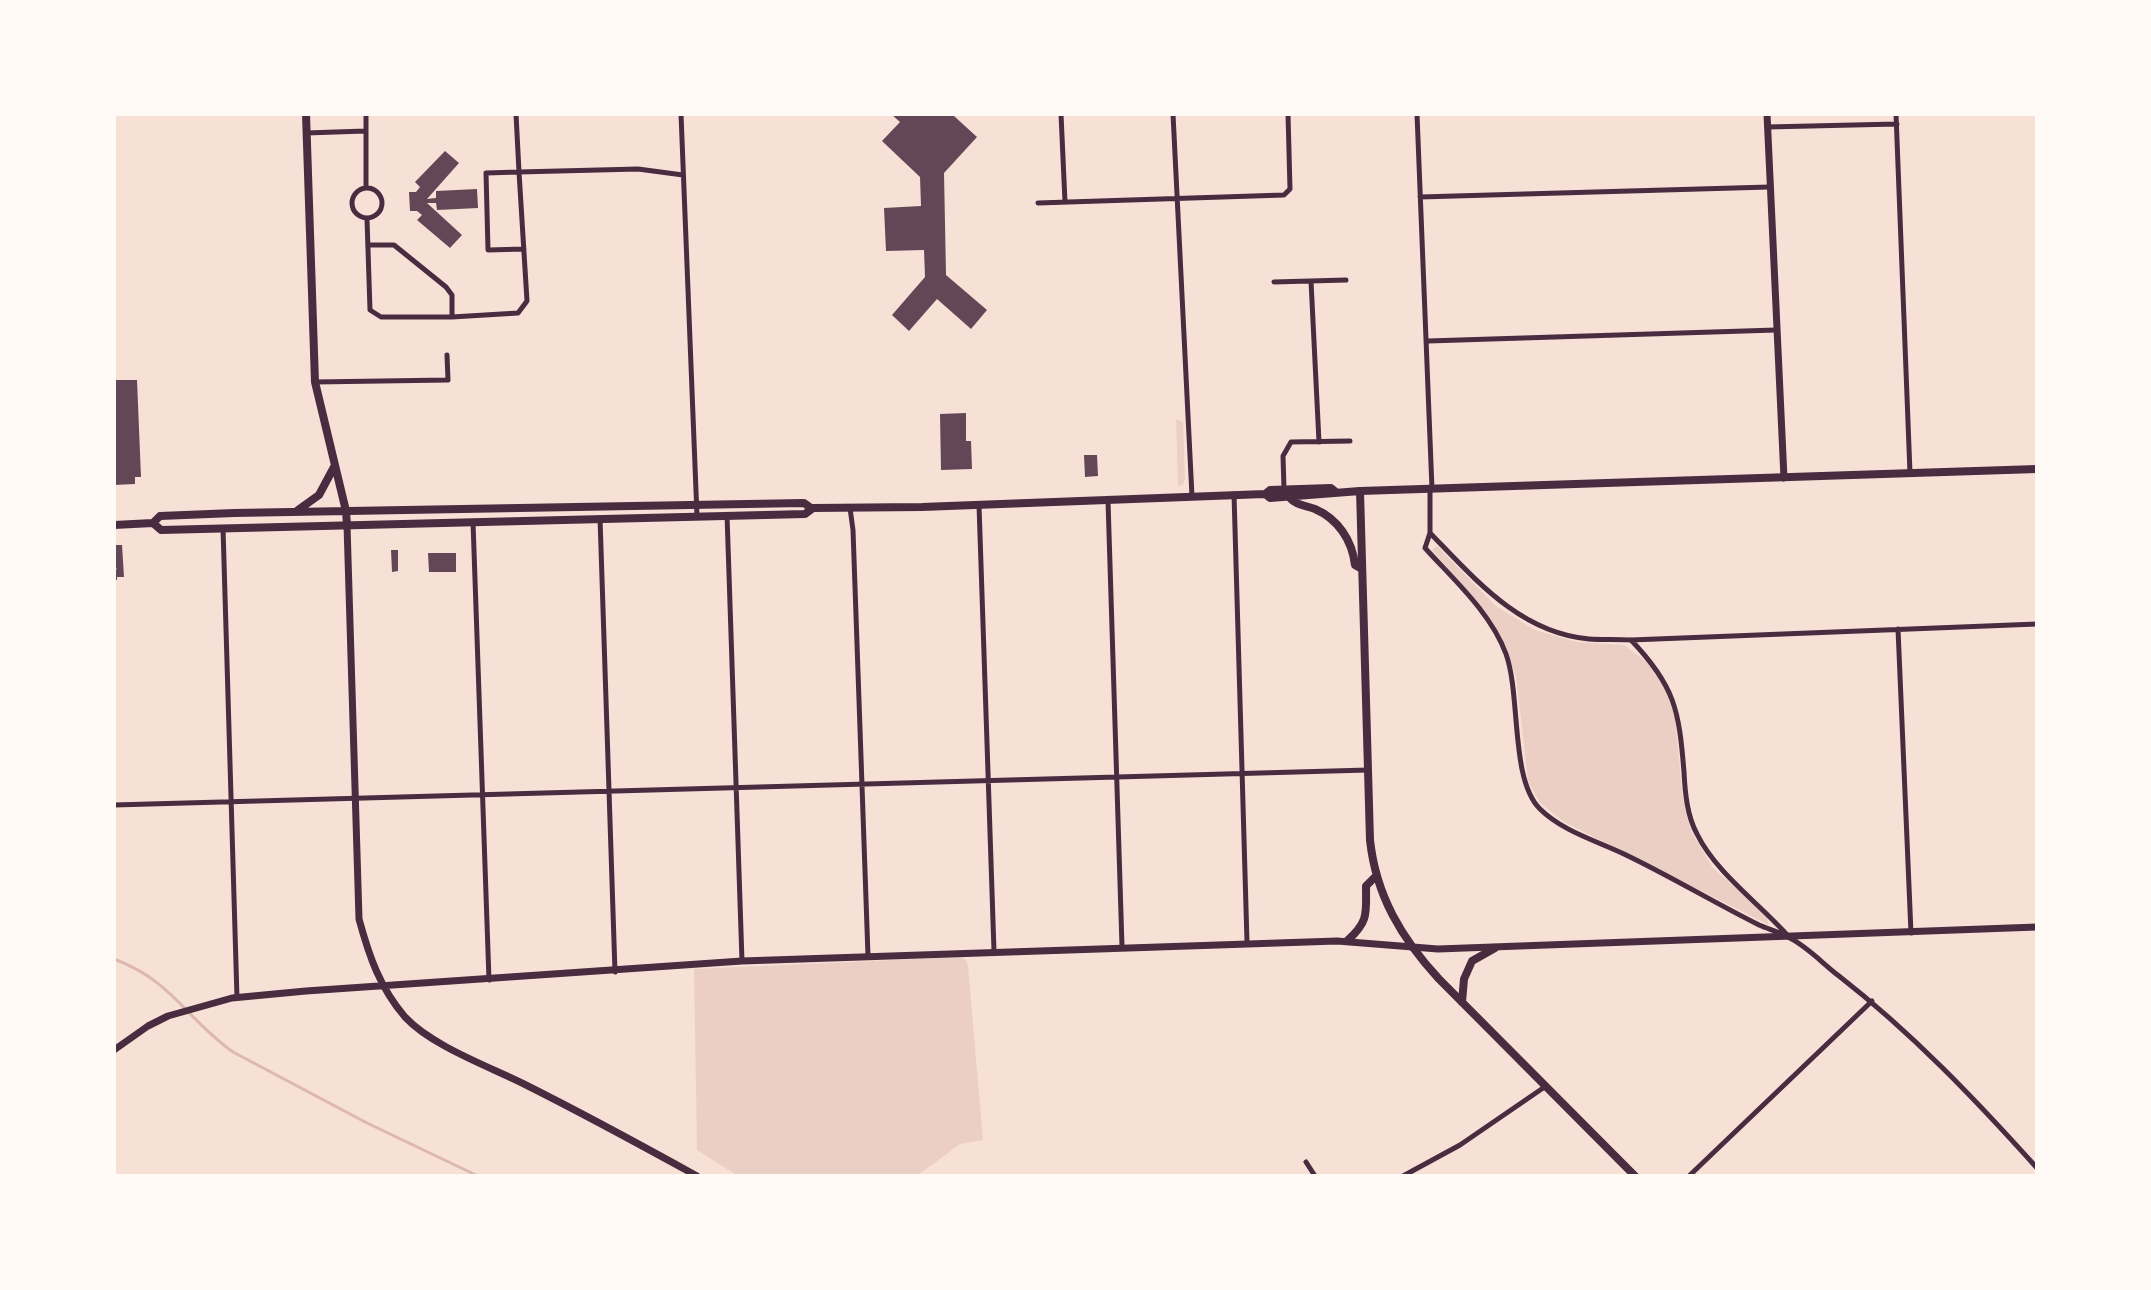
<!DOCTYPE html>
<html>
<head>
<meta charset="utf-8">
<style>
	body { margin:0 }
	#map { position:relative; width:2151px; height:1290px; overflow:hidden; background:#f7e1d7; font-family:Raleway,sans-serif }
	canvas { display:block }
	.frame { position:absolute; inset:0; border:116px solid #fffaf5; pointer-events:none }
</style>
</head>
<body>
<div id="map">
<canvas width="2151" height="1290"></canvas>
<div class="frame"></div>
</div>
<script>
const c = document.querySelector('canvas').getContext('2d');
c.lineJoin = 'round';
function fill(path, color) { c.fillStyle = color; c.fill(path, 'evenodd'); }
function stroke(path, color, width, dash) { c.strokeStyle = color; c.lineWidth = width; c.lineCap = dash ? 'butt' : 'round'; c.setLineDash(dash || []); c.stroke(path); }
fill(new Path2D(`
	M1176,419L1183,422L1185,478L1183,484L1178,486Z
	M1437,546L1496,606L1535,630L1577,642L1624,645L1651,665L1666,688L1675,718L1683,800L1691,831L1713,868L1766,915L1769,925L1566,823L1540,803L1528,781L1516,676L1501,637L1489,617L1432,550Z
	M960,957L966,960L968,966L983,1140L960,1144L917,1176H738L697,1150L694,969Z`), '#ebcfc5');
stroke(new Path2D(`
	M114,959C173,981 186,1019 233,1052L367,1123L478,1176`), '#dcb8b0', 3);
fill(new Path2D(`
	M891,114H957L954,116L977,137L944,173L946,275L987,310L971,329L937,299L909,331L892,315L925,277L924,250L886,251L884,208L921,206L920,177L882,141L900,122Z
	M445,151L459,163L427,199L436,198V191L477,189L478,208L437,210L436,203H427L462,235L450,248L417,220L422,215L417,211H410L409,192H416L420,187L415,182Z
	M114,380H137L141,477H135V484L114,485Z
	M966,413V441H971L972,469L941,470L940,414Z
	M1084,455H1097L1098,476L1085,477Z
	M114,545H122L124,577H117V580H114V570L117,569L114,566Z
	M391,550H398V571L392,572Z
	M428,553H456V572H429Z`), '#644757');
stroke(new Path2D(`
	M366,114V186
	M516,114L519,172L638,169L683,175
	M681,114L697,516
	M1061,114L1065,202
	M1173,114L1192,496
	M1417,114L1432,489
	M1896,114L1910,473
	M1767,127L1897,124
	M306,133L365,131
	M352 203a15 15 0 1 1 30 0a15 15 0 1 1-30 0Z
	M1420,197L1769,187
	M1038,203L1284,195L1290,189L1288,114
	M367,219L370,310L381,317H452L518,313L527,301C524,258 522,215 519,172L486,173L488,250L524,249
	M368,245H394L446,287L452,295V317
	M1311,281L1319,442
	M1274,282L1346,280
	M1428,341L1776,330
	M315,382L448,380L447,355
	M1284,489L1283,456L1291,442L1350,441
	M1430,489V533C1475,579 1520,633 1589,639C1603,640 1617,639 1631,640L2037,624
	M1234,494L1247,942
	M1108,501L1122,946
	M979,505L994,951
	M850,508L853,530L868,956
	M727,515L742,961
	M600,518L615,972
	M473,522L489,980
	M223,528L237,998
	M1430,533L1425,548C1454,580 1491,613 1506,654C1521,696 1510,779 1540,809C1562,831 1597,841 1624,854C1670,876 1713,902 1759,925C1768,929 1779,932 1788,937C1807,946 1823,964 1839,976C1912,1033 1975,1099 2037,1168
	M1898,629L1911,933
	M1631,640C1675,686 1679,710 1684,772C1685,792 1687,816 1697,834C1716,873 1760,904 1789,937
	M114,805L1368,770
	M1306,1162L1315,1176
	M1403,1176L1460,1145L1546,1086
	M1689,1176L1872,1001`), '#4a2c40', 5);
stroke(new Path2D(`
	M1767,114L1784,478
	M347,525L359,919C369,956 380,988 405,1017C432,1046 488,1066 524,1084C582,1113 639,1144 697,1176
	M114,1050L148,1026L168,1016L232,998L306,991L742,961L1337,941L1438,949L2037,927`), '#4a2c40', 7);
stroke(new Path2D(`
	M1360,491L2037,469`), '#4a2c40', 8);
stroke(new Path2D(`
	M306,114L315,382L346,511L347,525
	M1265,494L1270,498L1360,491L1370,840C1376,896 1402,939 1439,979L1635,1176
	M1289,497C1297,506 1304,505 1315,509C1338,519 1352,540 1355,565L1362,569
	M298,510L319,495L334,467
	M153,523L161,530L805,514L813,508L922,507L1265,494L1270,490L1331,488L1336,492
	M114,525L153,523L160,516L234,513L804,503L811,508
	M1348,940C1369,921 1366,913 1366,886L1376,876
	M1462,1002L1464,979L1472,961L1495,948`), '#4a2c40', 8);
</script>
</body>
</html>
